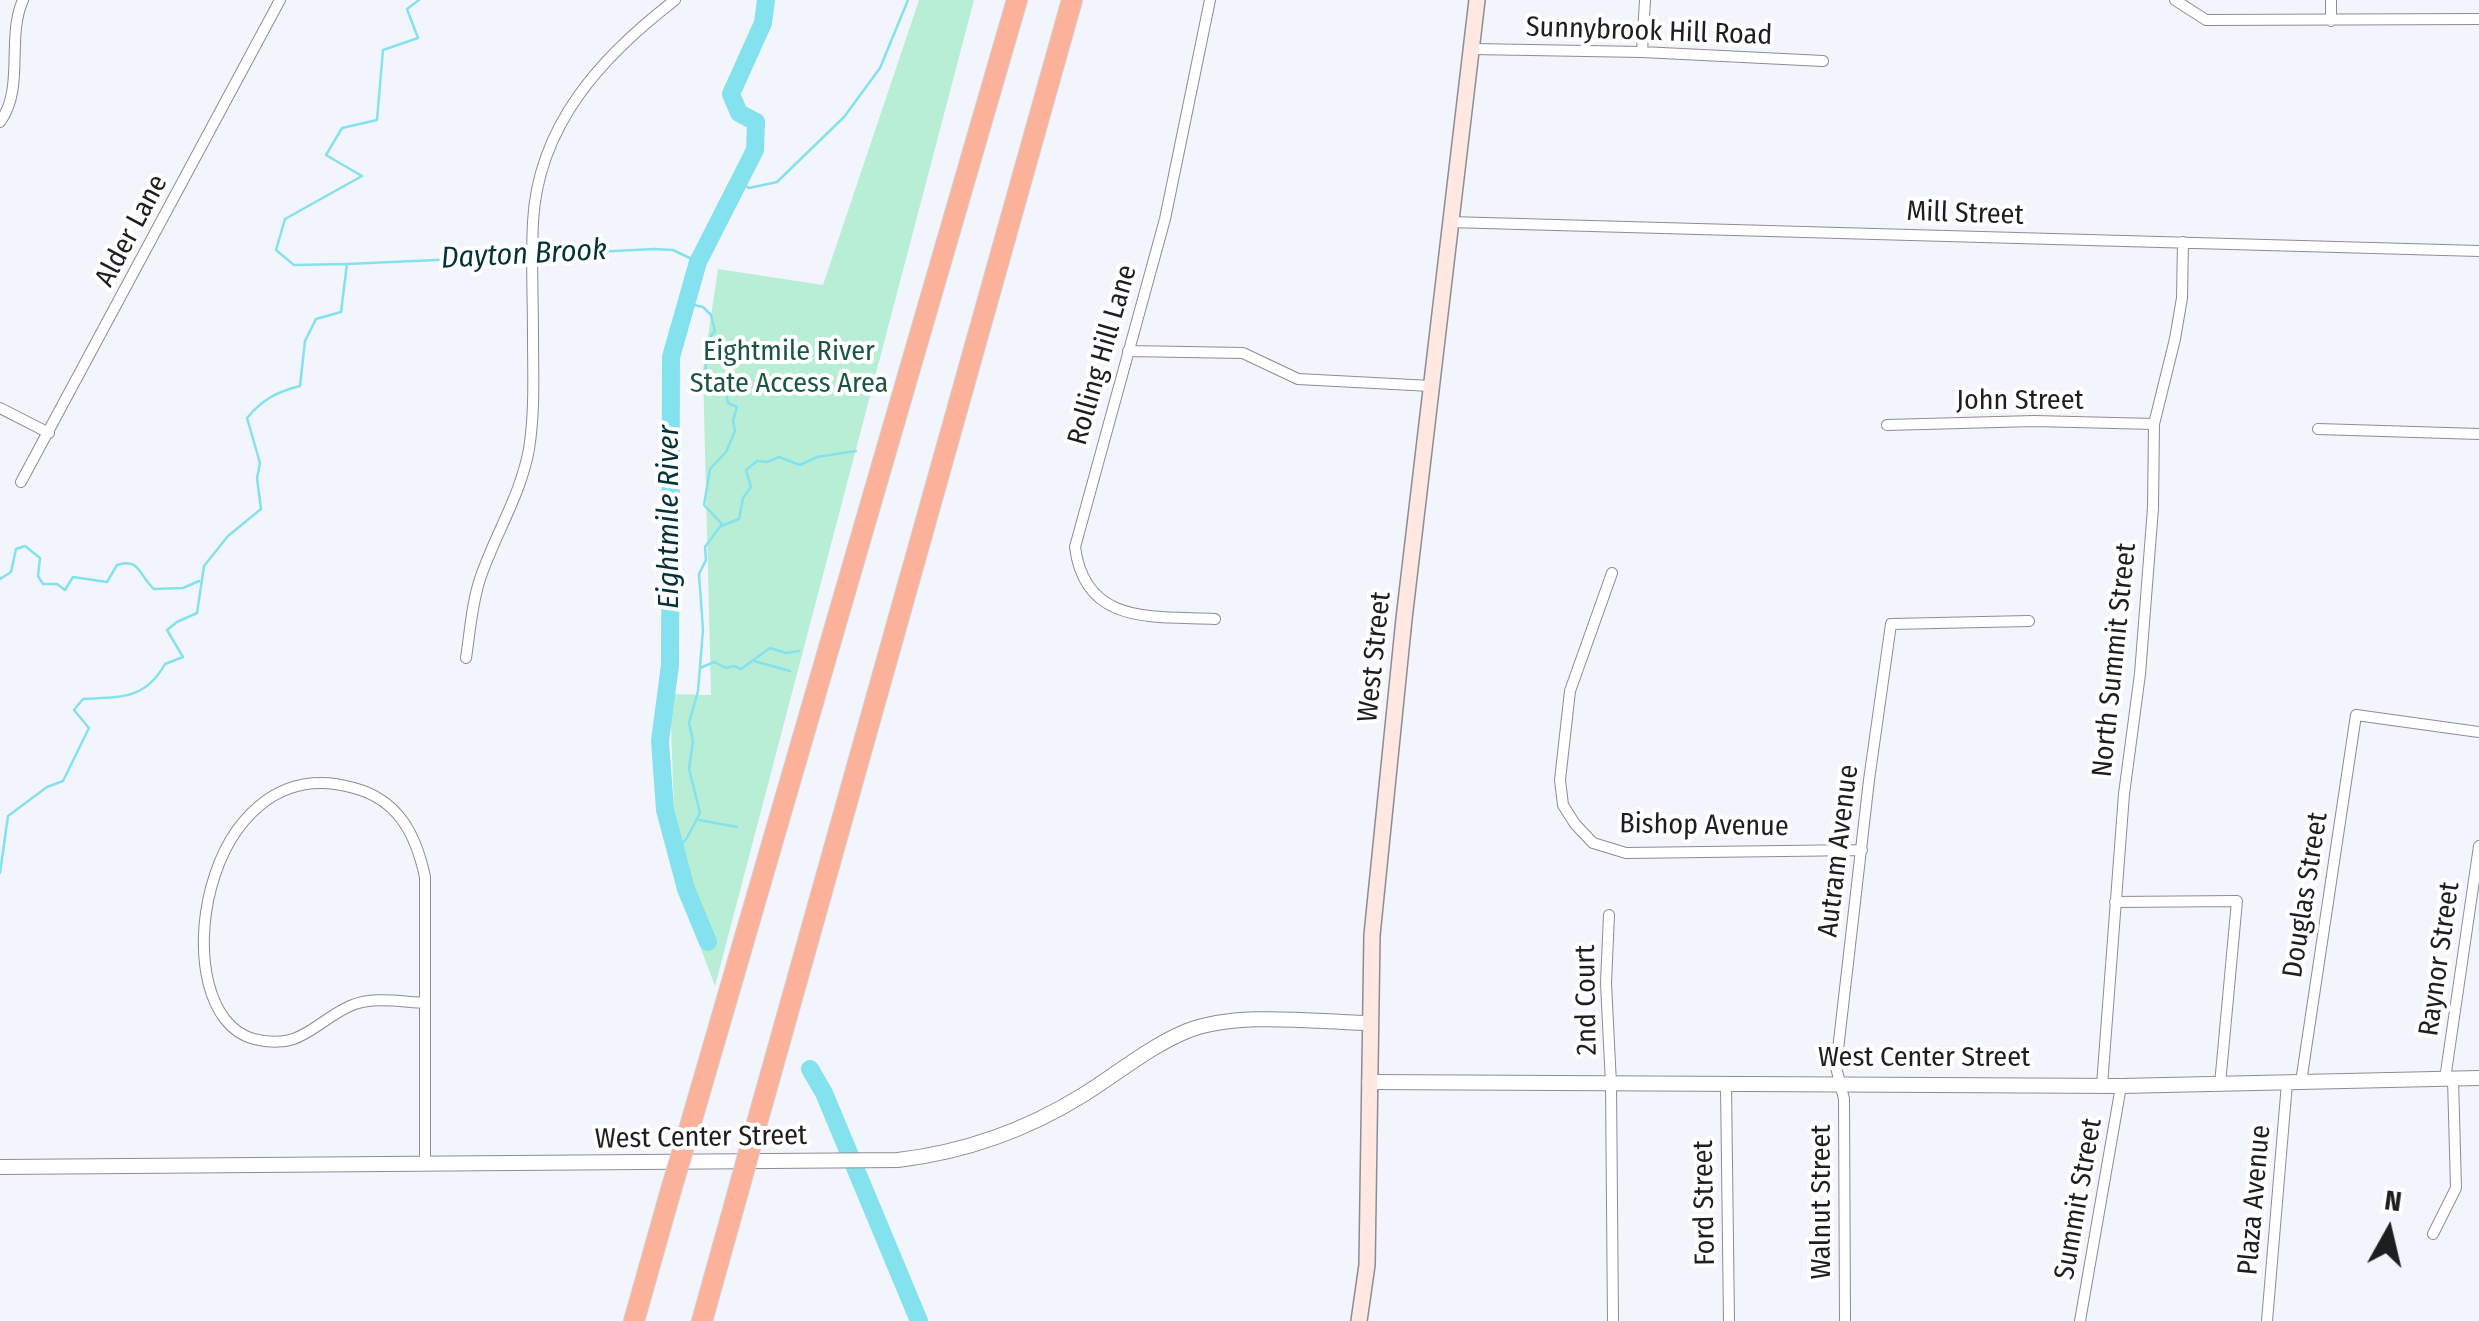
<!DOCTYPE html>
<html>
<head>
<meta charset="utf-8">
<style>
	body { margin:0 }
	#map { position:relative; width:2479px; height:1321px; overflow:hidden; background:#f3f5fd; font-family:"Fira Sans Condensed",sans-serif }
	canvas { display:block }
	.north { position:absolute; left:2339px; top:1181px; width:100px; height:100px; -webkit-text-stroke:8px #fff; paint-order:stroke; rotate:8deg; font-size:28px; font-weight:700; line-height:40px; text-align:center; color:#1d1e20 }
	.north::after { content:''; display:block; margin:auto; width:35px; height:45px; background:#1d1e20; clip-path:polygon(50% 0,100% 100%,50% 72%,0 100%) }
</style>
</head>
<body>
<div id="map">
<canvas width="2479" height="1321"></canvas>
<div class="north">N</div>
</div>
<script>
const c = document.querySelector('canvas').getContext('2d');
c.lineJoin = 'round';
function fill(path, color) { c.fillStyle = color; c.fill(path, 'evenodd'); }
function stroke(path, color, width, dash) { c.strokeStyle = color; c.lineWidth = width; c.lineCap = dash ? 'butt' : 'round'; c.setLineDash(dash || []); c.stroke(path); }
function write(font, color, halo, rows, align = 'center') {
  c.font = font + ' "Fira Sans Condensed",sans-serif'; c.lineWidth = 8; c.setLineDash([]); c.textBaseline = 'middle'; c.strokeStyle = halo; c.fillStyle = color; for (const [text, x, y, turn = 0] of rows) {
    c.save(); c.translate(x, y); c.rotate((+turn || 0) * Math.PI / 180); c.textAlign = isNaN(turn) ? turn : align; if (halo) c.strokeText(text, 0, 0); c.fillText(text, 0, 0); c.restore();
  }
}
fill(new Path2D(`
	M919,0H974L715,986L684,904L675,846L670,694L711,695L703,370L718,269L823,285Z`), '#b8eed5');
stroke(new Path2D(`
	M739,182L749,188L777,182L844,117L880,68L908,0
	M534,255L654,249L673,250L698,262
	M346,264L294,265L276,250L285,219L362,176L326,155L342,128L377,120L383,50L418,38L407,9L419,0
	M721,526L739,519L743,498L751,487L746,470L757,461L767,462L779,457L800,465L817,457L856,451
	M0,579L11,572L16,549L25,546L40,558L38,576L43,584H57L65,590L73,577L107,582L117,565C140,557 139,576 154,589L183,588L199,581
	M754,661L790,671
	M700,668L714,662L726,668L734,666L741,669L770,648L786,653L799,651
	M699,820L737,827
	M676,851L687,838L700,813L689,769L693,741L689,723L698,691L703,630L699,574L706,560L705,547L722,524L704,505L710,469L726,452L735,431L733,421L737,407L728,403L724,385L710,383L706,379L705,343L715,331L711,315L703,307L686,303
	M0,873L8,816L47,787L63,781L89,728L74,710L83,699C120,697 145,700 165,664L183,657L167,630L177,622L197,613L204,566L228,536L261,509L257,478L260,463L247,418C262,400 276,392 300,386L305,341L316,319L341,312L347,264L526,256`), '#84e2ee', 2.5);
stroke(new Path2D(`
	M708,942L686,889L665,810L660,741L670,665L671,357L698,262L755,150L756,122L739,113L731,94L763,23L766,0
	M810,1069L824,1093L919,1321`), '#84e2ee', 18);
const minor = new Path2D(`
	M1210,0L1165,219L1075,547C1085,626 1154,616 1215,619
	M2175,0L2206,20L2479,19
	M2331,0V21
	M1473,49L1642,52L1823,61
	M1642,52L1645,0
	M0,122C25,88 6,38 23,0
	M1449,222L2479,251
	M1128,351L1243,353L1298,379L1431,386
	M0,408L49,433
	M1887,425L2034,421L2154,424
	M2318,429L2479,434
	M21,482L280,0
	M1612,573L1570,691L1560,780L1563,805L1575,824L1593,843L1626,853L1862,850
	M466,658C470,632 472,601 481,576C496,533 521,494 529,449C535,411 533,373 533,336C533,298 531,259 533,222C538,125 602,56 675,0
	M2115,902L2237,901L2220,1084
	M1609,915L1606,983L1611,1084L1613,1321
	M425,1003C401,1002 373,996 350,1006C313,1023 301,1051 254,1039C161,1015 199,744 354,788C399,800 416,835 425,877V1165
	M2445,1079L2479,846
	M2301,1082L2356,715L2479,732
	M1726,1084L1729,1321
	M2102,1085L2124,794L2140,674L2153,508L2154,424L2175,339L2182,298L2183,242
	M2433,1234L2456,1188L2453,1079
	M1845,1321L1844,1099L1836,1067L1869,780L1891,624L2029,621
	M2080,1321L2121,1086
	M2267,1321L2287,1083`);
const tertiary = new Path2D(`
	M1369,1082L2121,1086L2479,1078
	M0,1167L898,1160C965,1152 1025,1131 1083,1095C1117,1074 1150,1046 1187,1031C1238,1011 1315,1022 1369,1023`);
const secondary = new Path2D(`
	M1359,1321L1367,1265L1372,935L1404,619L1477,0`);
const motorway = new Path2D(`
	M755,1130L1072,0
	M688,1133L1017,0
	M634,1321L671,1190
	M702,1321L738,1192`);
stroke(minor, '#8c8d94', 12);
stroke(tertiary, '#8c8d94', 16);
stroke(secondary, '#8c8d94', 18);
stroke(motorway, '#d2d2d2', 22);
stroke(minor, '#fff', 10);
stroke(tertiary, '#fff', 14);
stroke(secondary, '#fee8e1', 15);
stroke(motorway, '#fcb19b', 20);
const motorwayBridge = new Path2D(`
	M671,1190L688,1133
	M738,1192L755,1130`);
stroke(motorwayBridge, '#d2d2d2', 22, []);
stroke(motorwayBridge, '#fcb19b', 20);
write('28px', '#1d1e20', '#fff', [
	["Sunnybrook Hill Road",1649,32,2],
	["Mill Street",1965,214,2],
	["Alder Lane",132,231,-62],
	["Rolling Hill Lane",1103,355,-74],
	["John Street",2020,401],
	["West Street",1375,657,-84],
	["North Summit Street",2115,660,-84],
	["Bishop Avenue",1704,826,1],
	["Autram Avenue",1839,851,-83],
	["Douglas Street",2306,895,-81],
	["Raynor Street",2440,959,-82],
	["2nd Court",1587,1000,-91],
	["West Center Street",1924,1058],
	["West Center Street",701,1138,-1],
	["Summit Street",2079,1199,-80],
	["Plaza Avenue",2255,1200,-85],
	["Walnut Street",1822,1202,-90],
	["Ford Street",1705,1203,-91]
]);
write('28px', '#1a5640', '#fff', [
	["Eightmile River",789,352],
	["State Access Area",789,384]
]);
write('italic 30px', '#033338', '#fff', [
	["Dayton Brook",524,255,-3],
	["Eightmile River",670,517,-90]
]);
</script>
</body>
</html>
